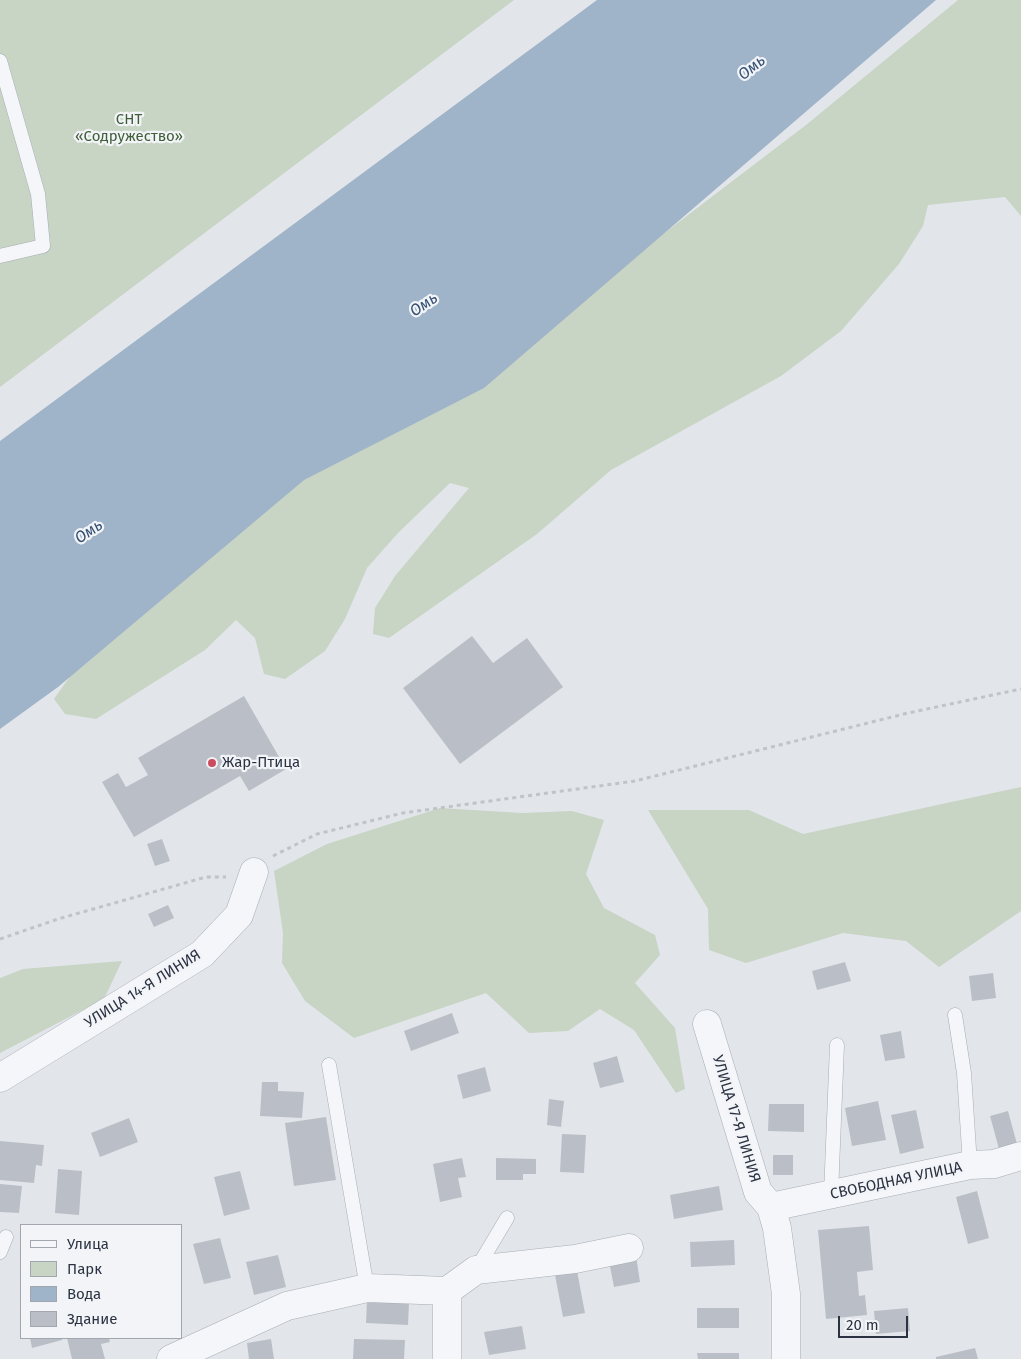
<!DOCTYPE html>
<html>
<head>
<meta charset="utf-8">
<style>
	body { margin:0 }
	#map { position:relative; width:1021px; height:1359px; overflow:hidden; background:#e2e6ea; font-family:"Fira Sans",sans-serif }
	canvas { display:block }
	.legend { position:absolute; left:20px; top:1224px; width:162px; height:115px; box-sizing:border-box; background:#f2f4f8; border:1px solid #a2a7af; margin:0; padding:6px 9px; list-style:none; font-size:15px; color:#2b3342 }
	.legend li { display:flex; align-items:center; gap:10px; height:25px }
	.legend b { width:25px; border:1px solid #a2a7af }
	.scale { position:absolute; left:838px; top:1316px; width:70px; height:22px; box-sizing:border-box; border:2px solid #2b3342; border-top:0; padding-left:6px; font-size:15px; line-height:18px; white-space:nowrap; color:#2b3342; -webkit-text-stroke:4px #f2f4f8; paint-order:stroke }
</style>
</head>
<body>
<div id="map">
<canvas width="1021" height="1359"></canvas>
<ul class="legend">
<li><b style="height:6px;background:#f5f6f9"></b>Улица</li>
<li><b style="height:14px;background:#c8d4c4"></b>Парк</li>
<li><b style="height:14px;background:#9fb3c9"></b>Вода</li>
<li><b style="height:14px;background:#babfc7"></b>Здание</li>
</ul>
<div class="scale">20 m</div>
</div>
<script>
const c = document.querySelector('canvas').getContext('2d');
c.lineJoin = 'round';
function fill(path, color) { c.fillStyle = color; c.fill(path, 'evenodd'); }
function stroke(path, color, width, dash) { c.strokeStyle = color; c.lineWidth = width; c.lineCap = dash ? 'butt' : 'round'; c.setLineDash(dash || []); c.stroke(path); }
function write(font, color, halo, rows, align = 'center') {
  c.font = font + ' "Fira Sans",sans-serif'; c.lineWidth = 4.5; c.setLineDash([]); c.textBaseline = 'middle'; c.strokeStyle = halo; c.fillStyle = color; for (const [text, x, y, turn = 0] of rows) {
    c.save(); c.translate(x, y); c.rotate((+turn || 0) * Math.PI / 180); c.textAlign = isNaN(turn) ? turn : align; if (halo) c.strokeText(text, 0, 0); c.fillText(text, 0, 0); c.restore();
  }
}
fill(new Path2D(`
	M0,0H514L0,387Z
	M958,0H1021V216L1005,197L928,205L923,226L899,264L841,331L781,376L611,470L537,534L389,638L373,634L375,608L395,576L469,488L450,483L399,532L367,568L345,619L325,651L285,679L264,674L255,638L236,620L205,650L96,719L65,714L54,699L97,638L287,478L549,321L806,125Z
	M1021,787V911L939,967L906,941L843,933L746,963L709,950L708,909L648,810H749L803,834Z
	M440,808L522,813L572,811L604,820L586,874L604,908L655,935L660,955L635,983L675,1028L685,1089L676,1093L634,1030L600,1009L568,1031L529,1033L486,993L354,1038L305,1001L282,963L283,933L274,871L327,844Z
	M122,961L104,999L0,1053V978L23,969Z`), '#c8d4c4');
fill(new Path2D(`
	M597,0H936L484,388L304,480L58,687L0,729V441Z`), '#9fb3c9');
fill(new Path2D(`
	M472,636L493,663L527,638L563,687L460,764L403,688Z
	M244,696L286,769L249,791L240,776L134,837L102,782L118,773L126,787L148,775L138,758Z
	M162,839L170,861L155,866L147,844Z
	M168,905L174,918L154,927L148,914Z
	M845,962L851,981L817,990L812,971Z
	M993,973L996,998L972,1001L969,976Z
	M452,1013L459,1033L411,1051L404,1031Z
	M901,1031L905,1058L885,1061L880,1035Z
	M617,1056L624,1082L600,1088L593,1063Z
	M485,1067L491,1091L463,1099L457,1075Z
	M262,1082H278V1091L304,1092L302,1118L260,1116Z
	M549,1099L564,1101L561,1127L547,1125Z
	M878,1101L886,1140L852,1146L845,1108Z
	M769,1104H804V1132L768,1131Z
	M916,1110L924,1148L900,1154L891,1115Z
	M1008,1111L1017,1144L999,1149L990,1116Z
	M326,1117L336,1180L294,1186L285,1123Z
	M129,1118L138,1142L100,1157L91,1133Z
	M562,1134L586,1135L584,1173L560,1172Z
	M0,1141L44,1145L42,1166L36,1165L34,1183L0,1180Z
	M773,1155H793V1175H773Z
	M462,1158L466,1177L458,1178L462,1197L440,1202L433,1164Z
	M496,1158L536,1159V1174H523V1180H496Z
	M58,1169L82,1171L79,1215L55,1213Z
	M240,1171L250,1209L224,1216L214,1177Z
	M0,1184L22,1186L19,1213L0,1212Z
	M719,1186L723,1210L674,1219L670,1195Z
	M977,1191L989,1238L968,1244L956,1197Z
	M869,1226L873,1270L857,1272L859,1296L865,1295L867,1315L826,1319L818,1230Z
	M220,1238L231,1278L204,1284L193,1244Z
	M734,1240L735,1265L691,1267L690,1242Z
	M278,1255L286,1287L254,1295L246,1262Z
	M636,1256L640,1282L614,1287L609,1261Z
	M577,1271L585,1313L563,1317L555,1275Z
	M367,1301L409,1302L408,1325L366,1323Z
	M697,1308H739V1328H697Z
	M908,1308L910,1331L876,1334L874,1311Z
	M522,1326L526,1349L489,1355L484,1332Z
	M30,1338H62V1340L32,1348Z
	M67,1338H109L110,1342L101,1344L105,1359H72Z
	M271,1339L274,1359H249L247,1343Z
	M354,1339L405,1340L404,1359H353Z
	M975,1348L978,1359H936V1357Z
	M697,1353H739V1359H698Z`), '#babfc7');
const lane = new Path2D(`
	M0,61L38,194L43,246L0,256
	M955,1015L964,1073L970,1165
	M329,1065L367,1288
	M831,1194L837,1045
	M0,1252L6,1237
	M476,1270L507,1218`);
const street = new Path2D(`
	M707,1024L758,1192L771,1207L777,1228L786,1294V1359
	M0,1078L202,954L239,915L254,872
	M771,1207L970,1165L994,1164L1021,1156
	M447,1291V1359
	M171,1359L287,1306L367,1288L447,1291L476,1270L575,1259L629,1248`);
stroke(lane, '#a7adb4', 15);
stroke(street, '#a7adb4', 29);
stroke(new Path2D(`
	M273,856L317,834L403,813L635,781L908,713L1021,689
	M0,939L58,919L206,877H226`), '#c0c3c9', 3, [4, 4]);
stroke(lane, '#f5f6f9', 14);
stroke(street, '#f5f6f9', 28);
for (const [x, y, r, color] of [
	[212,763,5,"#cb4b5f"]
]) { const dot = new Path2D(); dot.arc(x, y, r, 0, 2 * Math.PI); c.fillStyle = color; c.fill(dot); stroke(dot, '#f2f4f8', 2); }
write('15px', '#3f5e38', '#f2f4f8', [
	["СНТ",129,120],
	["«Содружество»",129,137]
]);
write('15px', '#2b3342', '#f2f4f8', [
	["Жар-Птица",222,763]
], 'left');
write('15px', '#2b3342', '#f2f4f8', [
	["УЛИЦА 14-Я ЛИНИЯ",143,989,-32],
	["УЛИЦА 17-Я ЛИНИЯ",736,1119,73],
	["СВОБОДНАЯ УЛИЦА",896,1181,-12]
]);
write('italic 16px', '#365275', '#f2f4f8', [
	["Омь",752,68,-39],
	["Омь",424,305,-34],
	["Омь",89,532,-34]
]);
</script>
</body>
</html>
